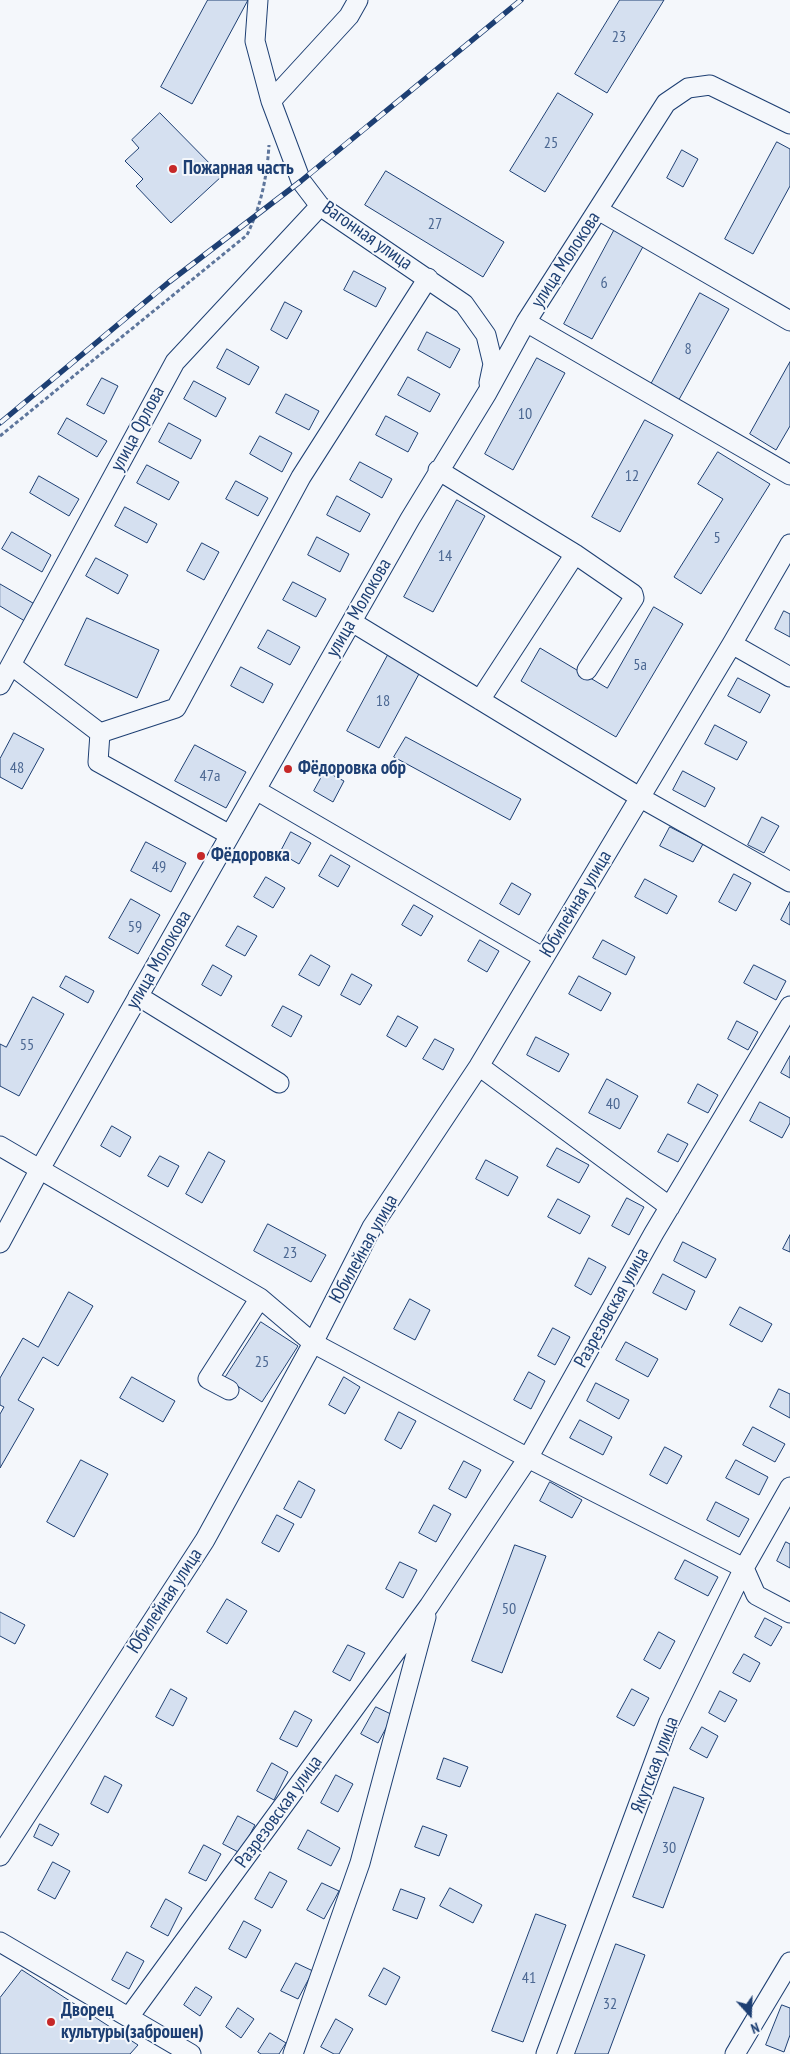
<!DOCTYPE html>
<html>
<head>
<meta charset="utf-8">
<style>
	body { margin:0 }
	#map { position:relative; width:790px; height:2054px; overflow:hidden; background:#f4f7fb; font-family:"PT Sans Narrow",sans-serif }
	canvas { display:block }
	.north { position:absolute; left:725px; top:1989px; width:50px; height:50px; -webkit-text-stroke:4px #f4f7fb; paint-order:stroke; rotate:160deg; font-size:14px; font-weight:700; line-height:20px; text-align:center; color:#1d3f73 }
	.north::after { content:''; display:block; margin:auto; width:18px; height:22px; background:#1d3f73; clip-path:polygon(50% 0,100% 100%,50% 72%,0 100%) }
</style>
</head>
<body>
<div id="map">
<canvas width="790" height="2054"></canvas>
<div class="north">N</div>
</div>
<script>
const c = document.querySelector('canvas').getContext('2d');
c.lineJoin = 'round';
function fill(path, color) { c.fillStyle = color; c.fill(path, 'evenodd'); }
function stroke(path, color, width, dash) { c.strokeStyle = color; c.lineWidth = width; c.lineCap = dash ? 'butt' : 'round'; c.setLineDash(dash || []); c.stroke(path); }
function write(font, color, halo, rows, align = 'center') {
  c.font = font + ' "PT Sans Narrow",sans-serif'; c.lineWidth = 4; c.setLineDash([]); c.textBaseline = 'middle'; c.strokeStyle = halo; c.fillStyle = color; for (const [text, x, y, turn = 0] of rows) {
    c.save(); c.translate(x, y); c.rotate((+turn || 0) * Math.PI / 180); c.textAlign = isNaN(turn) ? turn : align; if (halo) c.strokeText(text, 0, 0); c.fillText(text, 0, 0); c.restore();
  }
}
const building = new Path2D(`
	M208,0H248L192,104L161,87Z
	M620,0H664L607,93L575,74Z
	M558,93L593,114L545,192L510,171Z
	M160,113L222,176L171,223L136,186L143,179L125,161L139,148L132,140Z
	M777,142L790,149V186L753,254L725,239Z
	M682,150L698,159L683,187L667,178Z
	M386,171L504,242L483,277L365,205Z
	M616,227L645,243L592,339L564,324Z
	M354,271L386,288L376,307L344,290Z
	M700,293L729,309L676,405L648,390Z
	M285,302L302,311L287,339L271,330Z
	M427,332L460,349L450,368L418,350Z
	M227,349L259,367L249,385L217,368Z
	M537,358L565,373L513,470L485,454Z
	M790,362V426L776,450L750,434Z
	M408,377L440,394L430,412L398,395Z
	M102,378L118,386L104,414L87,405Z
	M194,381L226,398L216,417L184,399Z
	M286,394L319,411L309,430L276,413Z
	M386,416L418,433L408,452L376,435Z
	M67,418L107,441L97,457L58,434Z
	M645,420L673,435L620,532L592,517Z
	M169,423L201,440L191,459L159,442Z
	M260,436L292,453L282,472L250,454Z
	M718,452L770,484L701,594L674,577L723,499L698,484Z
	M360,462L392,479L382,498L350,480Z
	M147,465L179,482L169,500L137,483Z
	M39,476L79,499L69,516L30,493Z
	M236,481L268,498L258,516L226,499Z
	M337,496L370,514L360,532L327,515Z
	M457,500L485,516L433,612L404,597Z
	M125,507L157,524L147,543L115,526Z
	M12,532L51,555L42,572L2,549Z
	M317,537L349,554L340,572L308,555Z
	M202,543L219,552L204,580L187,571Z
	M96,558L128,575L118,594L86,576Z
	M293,582L326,599L316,617L283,600Z
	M0,584L38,606L28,623L0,606Z
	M654,607L683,624L616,737L521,681L540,648L607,688Z
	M784,611L790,614V637L775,629Z
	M87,618L159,650L137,698L65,665Z
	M268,630L300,647L290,665L258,648Z
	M388,655L420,672L379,748L347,731Z
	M241,667L273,684L263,703L231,686Z
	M738,678L770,695L760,713L728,696Z
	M715,725L747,742L737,760L705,744Z
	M14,733L44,749L22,789L0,777V759Z
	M406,737L521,799L510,820L394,757Z
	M195,745L246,772L226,808L175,781Z
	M325,771L344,781L333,802L314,791Z
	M683,771L715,788L705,807L673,790Z
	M762,817L779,826L764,853L748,845Z
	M670,827L703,844L693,862L660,846Z
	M291,832L311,843L299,864L280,853Z
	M146,842L186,863L171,892L131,871Z
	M331,855L350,866L338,887L319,876Z
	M734,874L751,883L736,911L719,902Z
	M266,877L285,888L273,908L254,897Z
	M645,879L677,896L667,914L635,897Z
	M512,883L531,894L519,915L500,904Z
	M131,899L160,915L138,954L109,938Z
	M790,902V925L781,920Z
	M414,905L433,916L421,936L402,925Z
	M238,926L257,936L245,956L226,946Z
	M480,940L499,951L487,972L468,961Z
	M603,940L635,957L626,975L593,958Z
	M311,955L330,966L319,986L299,975Z
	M213,965L232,976L221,996L202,985Z
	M754,965L786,981L776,1000L744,983Z
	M352,974L372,985L360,1005L341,995Z
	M66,976L94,991L88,1003L60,987Z
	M579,976L611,993L601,1011L569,994Z
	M33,997L64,1014L19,1096L0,1086V1044L6,1047Z
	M283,1006L302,1016L291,1037L272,1026Z
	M398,1016L418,1027L406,1047L387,1036Z
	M737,1021L758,1032L748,1050L728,1039Z
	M536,1037L569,1054L559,1072L527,1055Z
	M435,1039L454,1049L443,1070L423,1059Z
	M790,1056V1078L781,1073Z
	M607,1079L638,1096L620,1129L589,1113Z
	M698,1084L718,1095L708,1113L688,1103Z
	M760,1102L790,1118V1123L782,1138L750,1121Z
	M112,1126L131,1137L120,1157L101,1146Z
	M668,1134L688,1144L678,1162L658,1152Z
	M557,1148L589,1165L579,1183L547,1166Z
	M209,1152L225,1161L202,1203L186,1194Z
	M160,1156L179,1166L168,1187L148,1176Z
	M486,1160L518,1177L508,1196L476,1179Z
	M627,1198L644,1207L629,1235L612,1226Z
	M558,1199L590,1216L580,1234L548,1217Z
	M268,1224L326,1255L311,1282L254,1251Z
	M790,1235V1252L783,1249Z
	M683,1242L716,1259L706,1278L674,1261Z
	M589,1258L606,1267L591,1295L575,1286Z
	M663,1274L695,1291L686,1310L653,1293Z
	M69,1292L93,1306L58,1366L43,1357L18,1400L34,1409L0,1468V1414L4,1407L0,1405V1378L23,1338L38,1347Z
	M410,1299L430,1310L415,1340L394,1329Z
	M740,1307L772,1324L762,1342L730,1325Z
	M261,1322L298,1346L262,1402L225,1378Z
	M553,1328L570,1337L555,1365L538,1356Z
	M626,1342L658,1359L648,1377L616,1360Z
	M529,1372L545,1381L531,1409L514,1400Z
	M132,1377L175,1401L163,1422L120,1398Z
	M344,1377L360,1387L345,1414L329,1405Z
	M596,1383L629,1400L619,1419L587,1401Z
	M779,1389L790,1394V1418L770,1407Z
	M399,1412L416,1421L401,1449L385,1440Z
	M580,1420L612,1437L603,1455L570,1438Z
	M753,1427L785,1444L775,1462L743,1445Z
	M665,1447L682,1456L667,1484L650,1475Z
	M81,1460L108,1474L74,1537L47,1522Z
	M736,1460L768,1477L759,1495L726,1478Z
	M464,1461L481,1470L466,1498L449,1489Z
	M299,1481L315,1490L301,1518L284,1509Z
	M550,1482L582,1500L572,1518L540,1501Z
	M716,1502L749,1519L739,1537L707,1520Z
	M434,1505L451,1514L436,1542L419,1533Z
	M277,1515L294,1524L279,1552L262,1543Z
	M786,1542L790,1544V1568L777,1561Z
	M515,1545L546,1556L502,1673L472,1661Z
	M685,1560L718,1577L708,1596L675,1579Z
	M400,1562L417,1570L403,1598L386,1589Z
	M227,1599L247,1611L227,1644L207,1632Z
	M0,1612L25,1625L15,1644L0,1636Z
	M765,1618L782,1627L771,1646L755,1637Z
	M659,1632L675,1641L660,1669L644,1660Z
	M348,1645L365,1653L350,1681L333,1672Z
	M744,1654L760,1663L750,1682L733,1673Z
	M171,1689L187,1698L173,1726L156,1717Z
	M632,1689L649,1698L634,1726L617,1717Z
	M720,1691L737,1700L725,1722L709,1713Z
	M376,1707L393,1715L378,1743L361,1734Z
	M295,1711L312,1720L297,1747L280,1739Z
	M702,1727L718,1736L707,1758L690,1749Z
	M444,1758L468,1767L460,1787L437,1779Z
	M272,1763L288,1772L274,1800L257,1791Z
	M336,1775L353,1784L338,1812L321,1803Z
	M105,1776L122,1785L108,1813L91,1804Z
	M674,1787L704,1798L663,1908L633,1897Z
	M238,1816L255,1825L240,1853L223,1844Z
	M40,1824L59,1834L52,1846L34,1837Z
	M423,1826L447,1835L439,1856L415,1847Z
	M308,1830L340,1848L331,1866L298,1849Z
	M204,1845L221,1854L206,1881L189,1873Z
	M53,1862L70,1871L55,1899L38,1890Z
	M270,1872L287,1881L272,1908L255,1899Z
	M322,1883L339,1891L324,1919L307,1910Z
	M450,1888L482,1905L473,1923L440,1906Z
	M401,1889L425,1898L417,1919L393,1910Z
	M166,1899L182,1908L168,1936L151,1927Z
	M536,1914L566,1925L523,2042L492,2031Z
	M244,1921L261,1930L246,1958L229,1949Z
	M616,1944L645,1955L608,2054H575Z
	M127,1952L144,1961L129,1989L112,1980Z
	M296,1963L313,1971L298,1999L281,1991Z
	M384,1968L400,1977L386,2005L369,1996Z
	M22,1970L138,2045L130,2054H0V1998Z
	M196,1987L212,1997L200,2016L184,2005Z
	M782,2005L790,2008V2035L784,2052L766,2045Z
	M238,2008L254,2019L241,2038L226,2027Z
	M336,2019L353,2029L339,2054H334L321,2047Z
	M270,2033L286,2043L279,2054H261L258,2052Z`);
fill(building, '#d5e0f0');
stroke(building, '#1d3f73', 1);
const minor = new Path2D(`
	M258,0L255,41L271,101L301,181L320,206L464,304L486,335L493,364L489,383
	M271,101L349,16L358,0
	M598,210L790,321
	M526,322L790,475
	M438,470L575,554L633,594L634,598L587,670
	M352,622L641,798L790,882
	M732,644L790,677
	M11,665L100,733L98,762L230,835
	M0,685L175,362L320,206
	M480,700L575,554
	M100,733L176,708L301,477L428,278
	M256,790L544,958
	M138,996L279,1083
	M479,1066L670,1207
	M0,1146L260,1298L313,1343L528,1458L744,1568L756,1595L790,1613
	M0,1243L40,1169L410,519L487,393L526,322L666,103L688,88L710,85L790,124
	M229,1390L208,1379L260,1298
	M0,1856L205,1540L313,1343L372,1227L479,1066L732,644L790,544
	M0,1942L191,2054
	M129,2017L429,1606L528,1458L654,1233L790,1006
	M293,2054L360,1863L426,1617
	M546,2054L669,1722L744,1568L790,1487
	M735,2054L790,1962`);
stroke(minor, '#1d3f73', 21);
stroke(new Path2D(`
	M0,436L247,235C261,206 267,177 269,145`), '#5e769c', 3, [4, 2.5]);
stroke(minor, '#f4f7fb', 19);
const rail = new Path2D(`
	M0,423L169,282L301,181L521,0`);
stroke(rail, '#1d3f73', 5.5);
stroke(rail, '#f4f7fb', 4, [11]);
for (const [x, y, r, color] of [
	[173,169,5,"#c62828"],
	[288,769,5,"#c62828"],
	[201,856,5,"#c62828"],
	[51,2022,5,"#c62828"]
]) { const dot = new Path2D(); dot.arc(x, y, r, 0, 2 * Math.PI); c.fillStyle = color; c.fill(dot); stroke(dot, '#f4f7fb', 2); }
write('16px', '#4b6792', null, [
	["23",619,37],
	["25",551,143],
	["27",435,224],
	["6",604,283],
	["8",688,349],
	["10",525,414],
	["12",632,476],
	["5",717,538],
	["14",445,556],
	["5а",640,665],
	["18",383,701],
	["48",17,768],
	["47а",210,776],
	["49",159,867],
	["59",135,927],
	["55",27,1045],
	["40",613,1104],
	["23",290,1253],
	["25",262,1362],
	["50",509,1609],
	["30",669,1848],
	["41",529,1978],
	["32",610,2004]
]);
write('bold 19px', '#1d3f73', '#f4f7fb', [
	["Пожарная часть",183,169],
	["Фёдоровка обр",298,769],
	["Фёдоровка",211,856],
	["Дворец",61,2011],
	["культуры(заброшен)",61,2033]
], 'left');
write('19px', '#1d3f73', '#f4f7fb', [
	["Вагонная улица",367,236,35],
	["улица Молокова",566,260,-57],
	["улица Орлова",138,429,-62],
	["улица Молокова",359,608,-60],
	["Юбилейная улица",576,904,-59],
	["улица Молокова",159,960,-60],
	["Юбилейная улица",364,1249,-61],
	["Разрезовская улица",612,1308,-61],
	["Юбилейная улица",165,1601,-57],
	["Якутская улица",655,1765,-69],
	["Разрезовская улица",279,1812,-54]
]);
</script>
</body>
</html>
